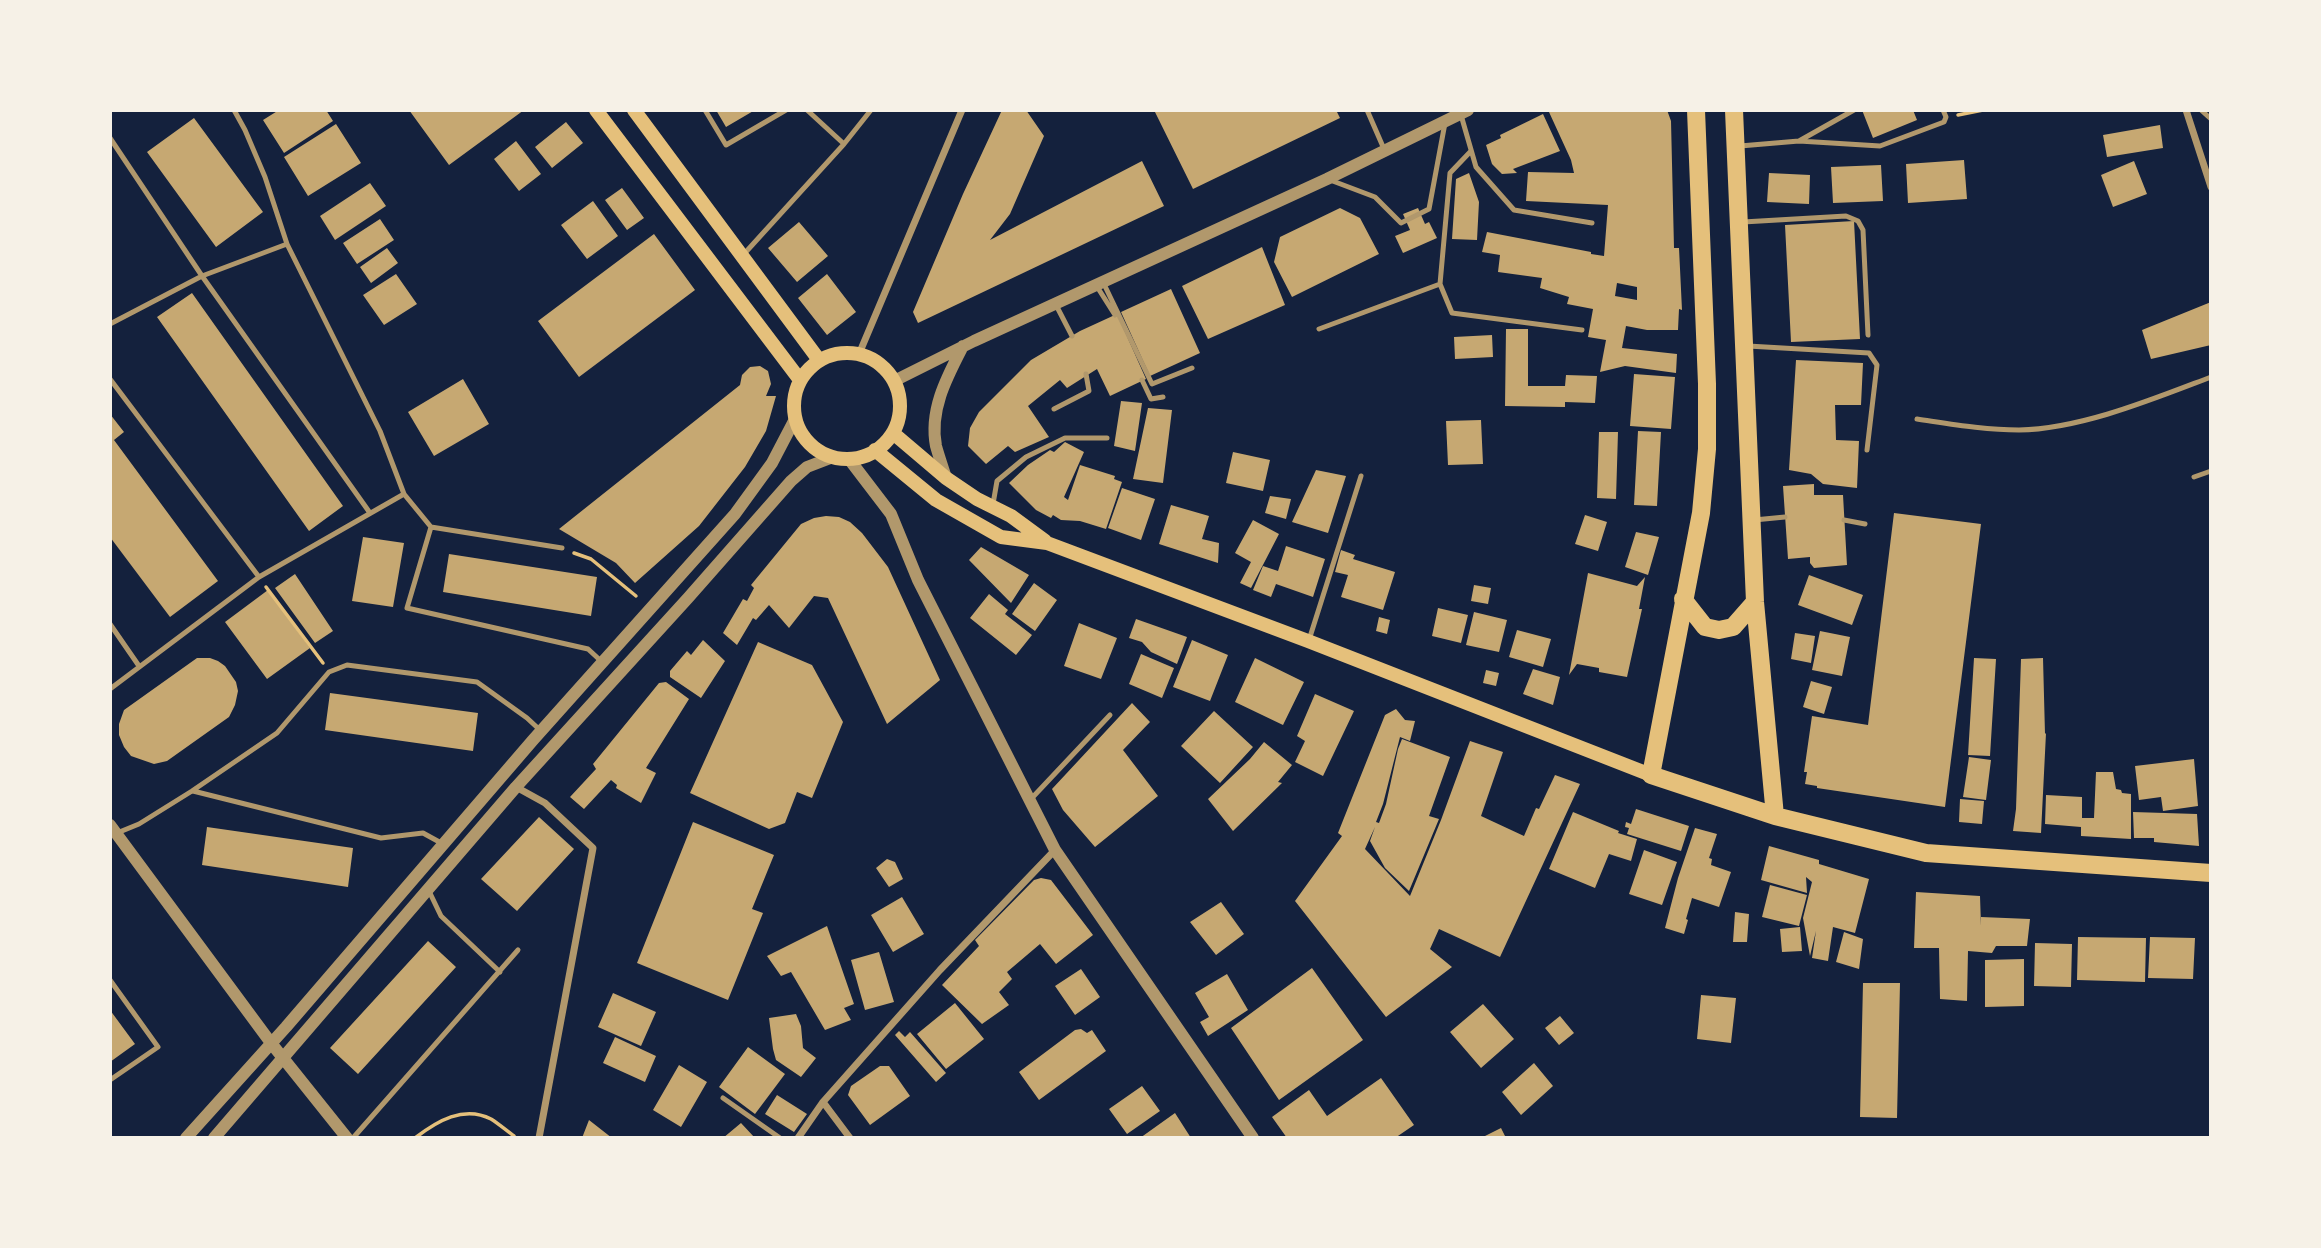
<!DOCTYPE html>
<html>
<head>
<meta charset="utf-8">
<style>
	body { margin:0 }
	#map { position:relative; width:2321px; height:1248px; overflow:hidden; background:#14213d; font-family:"Work Sans",sans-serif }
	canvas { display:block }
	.frame { position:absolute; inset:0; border:112px solid #f6f1e7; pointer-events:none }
</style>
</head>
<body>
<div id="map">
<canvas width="2321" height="1248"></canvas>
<div class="frame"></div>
</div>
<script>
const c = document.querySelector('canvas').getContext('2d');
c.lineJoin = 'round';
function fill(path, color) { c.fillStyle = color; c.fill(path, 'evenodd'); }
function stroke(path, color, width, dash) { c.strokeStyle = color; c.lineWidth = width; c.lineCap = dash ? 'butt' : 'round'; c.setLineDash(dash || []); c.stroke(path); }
fill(new Path2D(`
	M279,110H326L333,121L284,153L263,120Z
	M409,110H524L449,165Z
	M716,110H755L726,127Z
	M1002,110H1026L1044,136L1010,214L990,240L1142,161L1164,206L918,323L913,312L963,194Z
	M1154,110H1336L1340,118L1193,189Z
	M1552,110H1667L1671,121L1674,248H1679L1682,310L1679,309L1678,330H1647L1626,326L1622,348L1677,354L1676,373L1625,366L1600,372L1606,340L1588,337L1593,309L1567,304L1569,297L1540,288L1542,278L1498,272L1500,255L1482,252L1487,232L1591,252V254L1604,256L1608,205L1526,201L1528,172L1574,173L1571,160L1549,112ZM1617,283L1637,287V300L1615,296Z
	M1862,110H1913L1917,120L1873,138Z
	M1543,114L1560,151L1513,169L1517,173L1502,174L1492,164L1486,145L1501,138L1500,135Z
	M194,118L263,212L216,247L147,152Z
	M566,122L583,143L552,168L535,147Z
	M336,124L361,163L308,196L284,157Z
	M2160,125L2163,148L2107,157L2103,135Z
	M516,141L541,174L519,191L494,159Z
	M1964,160L1967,199L1908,203L1906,164Z
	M2134,161L2147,194L2113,207L2101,175Z
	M1881,165L1883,201L1833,203L1831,167Z
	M1469,173L1479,202L1477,240L1452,239L1456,179Z
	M1769,173L1810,175L1809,204L1767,202Z
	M370,183L386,206L335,240L320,216Z
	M622,188L644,218L627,230L605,200Z
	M593,201L618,236L587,259L561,225Z
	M1340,208L1360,218L1379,254L1292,297L1274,262L1280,237Z
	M1418,208L1425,224L1429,222L1437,238L1403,253L1395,236L1410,230L1403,214Z
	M380,219L394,240L357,264L343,243Z
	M1854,221L1860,339L1791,342L1785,225Z
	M799,222L828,256L797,282L768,248Z
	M654,234L695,290L579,377L538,321Z
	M1262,247L1285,305L1208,339L1182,286Z
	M387,248L398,263L371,283L360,267Z
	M396,274L417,304L384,325L363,295Z
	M827,274L856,312L827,335L798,298Z
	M1171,289L1200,353L1150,376L1121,312Z
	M192,293L343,506L309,531L157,317Z
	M2211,302V345L2151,359L2142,330Z
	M1117,314L1146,379L1110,396L1097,369L1067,388L1060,380L1028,406L1049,437L1015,452L1008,446L986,464L968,446L970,428L979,412L1031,360L1080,331Z
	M1506,329H1528V386H1565L1566,375L1597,376L1595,403L1565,402V407L1505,406Z
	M1492,335L1493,357L1455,359L1454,337Z
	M1796,360L1863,363L1861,405H1835L1836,440L1859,441L1857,488L1823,484L1811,474L1789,470Z
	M760,366L768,371L771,384L766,396H776L766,431L745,467L699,526L635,583L616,563L559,529L740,385L742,375L750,367Z
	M1634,374L1675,377L1671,429L1630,426Z
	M463,379L489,424L434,456L408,412Z
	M1121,401L1142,403L1135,451L1114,446Z
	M1148,408L1172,410L1163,483L1133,479Z
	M110,414L124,432L114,440L218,581L170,617L110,537Z
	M1481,420L1483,464L1448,465L1446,421Z
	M1638,431L1661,432L1657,506L1634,505Z
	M1599,432H1618L1616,499L1597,498Z
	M1065,442L1084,452L1064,497L1068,500L1080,465L1115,476L1114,479L1122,482L1106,529L1080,521L1061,520L1053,515L1051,518L1036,510L1009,483L1028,465L1050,450L1054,452Z
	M1233,452L1270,460L1263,491L1226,483Z
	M1316,470L1346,476L1328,533L1292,522Z
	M1814,484V495H1843L1847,565L1814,568L1810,563V557L1788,559L1783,486Z
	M1122,488L1155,499L1141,540L1108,528Z
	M1270,496L1291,499L1286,519L1265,513Z
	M1171,505L1209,516L1202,539L1219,543L1218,563L1159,544Z
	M1894,513L1981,524L1945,807L1817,788V786L1805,784L1807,772H1804L1812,716L1868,725Z
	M1585,515L1607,522L1598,551L1575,544Z
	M826,516L839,517L850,522L862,533L888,567L940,680L887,724L828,598L814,596L789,628L769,605L756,620L753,618L737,645L723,633L743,599L747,601L754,588L751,585L801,524L814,518Z
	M1253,520L1279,534L1251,588L1240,583L1251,562L1235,553Z
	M1636,532L1659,537L1648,575L1625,567Z
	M363,537L404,543L393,607L352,601Z
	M1286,546L1325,559L1313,597L1276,584L1271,597L1253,590L1263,566L1278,571Z
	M981,547L1029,575L1011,603L969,560Z
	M1341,550L1355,555L1353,559L1395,572L1383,610L1341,597L1348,575L1335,572Z
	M449,554L597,577L591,616L443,592Z
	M1588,573L1637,586L1645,577L1639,609H1642L1627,677L1599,672V668L1577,664L1569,675Z
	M295,574L333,631L315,643L275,588Z
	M1809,575L1863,595L1852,625L1798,605Z
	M1034,583L1057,600L1035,631L1012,614Z
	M1474,585L1491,588L1488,604L1471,601Z
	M268,590L310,648L267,679L225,622Z
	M989,594L1008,610L1005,614L1032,635L1016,655L970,618Z
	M1438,608L1468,615L1461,643L1432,636Z
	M1474,612L1507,620L1499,652L1466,645Z
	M1379,617L1390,620L1387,634L1376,631Z
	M1136,619L1187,637L1177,664L1151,652L1142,642L1129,638Z
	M1079,623L1117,638L1101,679L1064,666Z
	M1517,630L1551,639L1543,667L1509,657Z
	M1820,631L1850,637L1842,676L1812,670Z
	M1795,633L1815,636L1811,663L1791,659Z
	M703,640L725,661L701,698L670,677V671L687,651L691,655Z
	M1192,640L1228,655L1210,701L1173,687Z
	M758,642L812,665L843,722L812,798L797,792L785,823L769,829L690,793Z
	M1141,654L1174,668L1162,698L1129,684Z
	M197,658H210L218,661L225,666L236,682L238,691L235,705L229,717L167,761L154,764L131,756L124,747L119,735V724L124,710Z
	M1255,658L1304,682L1283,725L1235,702Z
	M1974,658L1996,659L1990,756L1968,755Z
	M2043,658L2045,734L2046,733L2041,833L2013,831L2016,809L2021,659Z
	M1533,669L1560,677L1553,705L1523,694Z
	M1486,670L1499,673L1496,686L1483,683Z
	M1811,681L1832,687L1824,714L1803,707Z
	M666,682L689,699L646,768L656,773L641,803L616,788L617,785L611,780L584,809L570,797L596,769L593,764L659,683Z
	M330,693L478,713L473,751L325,730Z
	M1315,694L1354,711L1323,776L1295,762L1305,741L1297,736Z
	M1132,703L1150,722L1123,750L1158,796L1095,847L1063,810L1052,789Z
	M1396,709L1405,720L1415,721L1410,741L1400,737L1383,804L1376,822L1379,823L1386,804L1398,749L1402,739L1450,757L1429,816L1439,819L1409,891L1385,868L1370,841L1375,827L1365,849L1410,896L1441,820L1470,741L1503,752L1481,816L1524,836L1536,808L1539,809L1555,775L1580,784L1500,957L1439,929L1430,949L1452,967L1386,1017L1295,901L1342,836L1338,833L1385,715Z
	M1214,711L1253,747L1220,783L1181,746Z
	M1264,742L1292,765L1278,782L1282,783L1233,831L1208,799L1250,759Z
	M1969,757L1991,760L1986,800L1963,797Z
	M2194,759L2198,806L2163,811L2161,797L2139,800L2135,766Z
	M2096,772H2113L2116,789L2121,790L2122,793L2131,794V839L2081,836V827L2045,824L2046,795L2082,797V818H2094Z
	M1960,799L1984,801L1982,824L1959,822Z
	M1636,809L1689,826L1681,851L1627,834L1629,828L1625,827L1626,822L1631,824Z
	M1573,812L1619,831L1618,833L1637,839L1631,861L1609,854L1595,888L1549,869Z
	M2133,812L2197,814L2199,846L2154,842V838H2134Z
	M539,817L574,849L517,911L481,879Z
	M693,822L774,855L752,909L763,913L728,1000L637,963Z
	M207,827L353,848L348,887L202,865Z
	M1695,828L1717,834L1709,858L1712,859L1711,865L1731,872L1719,907L1692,898L1686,919L1688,920L1684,934L1665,928L1678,878Z
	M1769,846L1819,860V864L1869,879L1855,933L1833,927L1828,961L1812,958L1816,931L1810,956L1803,918L1812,882L1806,877L1807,893L1761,880Z
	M1644,850L1677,862L1662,905L1629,894Z
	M887,859L895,862L903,879L889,887L876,868Z
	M1041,878L1051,880L1093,935L1056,964L1040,944L1007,972L1012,979L999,992L1009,1005L982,1024L942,985L979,946L975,940L1034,880Z
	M1770,885L1807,895L1799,926L1762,917Z
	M1916,892L1980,896L1981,926V917L2030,919L2027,946H1996L1992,953L1968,951L1967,1001L1940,999L1939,948H1914Z
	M902,897L924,934L893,952L871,915Z
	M1221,902L1244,934L1216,955L1190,922Z
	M1735,912L1749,914L1747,942H1733Z
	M827,926L854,1004L844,1008L851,1020L825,1030L791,972L781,976L767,956Z
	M1800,927L1802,951L1782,952L1780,929Z
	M1844,932L1863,939L1859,969L1836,962Z
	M2078,937L2146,938L2145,982L2077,980Z
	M2150,937L2195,938L2193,979L2148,978Z
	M428,941L456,967L358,1074L330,1048Z
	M2035,943L2072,944L2071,987L2034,986Z
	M879,952L894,1002L865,1010L851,960Z
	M2024,959V1006L1985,1007V960Z
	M1312,968L1363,1040L1279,1100L1231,1028Z
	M1081,969L1100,997L1075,1015L1055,986Z
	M1227,974L1248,1010L1208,1036L1200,1022L1209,1017L1195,993Z
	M1863,983H1900L1897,1118L1860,1117Z
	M613,993L656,1012L641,1046L598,1027Z
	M1701,995L1736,998L1731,1043L1697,1039Z
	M955,1003L984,1039L946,1069L917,1034Z
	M1483,1004L1514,1039L1481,1068L1450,1032Z
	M110,1010L135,1044L110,1062Z
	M796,1014L801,1026L803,1048L816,1058L801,1077L776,1060L773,1049L769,1018Z
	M1560,1016L1574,1033L1559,1045L1545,1028Z
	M1081,1029L1087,1033L1092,1030L1106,1051L1039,1100L1019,1072L1075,1030Z
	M899,1031L905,1037L910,1032L946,1073L936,1082L895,1035Z
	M615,1037L656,1056L645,1082L603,1063Z
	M748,1047L785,1074L755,1114L719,1087Z
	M1534,1063L1553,1086L1521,1115L1502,1092Z
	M679,1065L707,1082L681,1127L653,1110Z
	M880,1066H889L910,1096L870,1125L848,1095L851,1086Z
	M1381,1078L1414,1125L1395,1138H1287L1272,1117L1309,1090L1327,1116Z
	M1142,1086L1160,1111L1127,1134L1109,1109Z
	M777,1095L807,1114L794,1132L765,1114Z
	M1175,1113L1191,1138H1140Z
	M589,1120L612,1138H582Z
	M741,1123L755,1138H723Z
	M1501,1128L1506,1138H1481Z`), '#c6a872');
stroke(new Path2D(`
	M1958,115L1983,110
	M574,553L591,559L636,596
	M266,587L323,663
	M415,1138C437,1121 464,1105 491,1119C499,1124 507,1131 514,1136`), '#e5c07b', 3.5);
stroke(new Path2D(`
	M234,110L245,130L265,177L287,244L380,431L404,494L431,527L562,548
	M705,110L726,145L786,110
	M1367,110L1384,149
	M2201,110L2211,119
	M1461,115L1476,167L1514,210L1592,223
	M110,138L202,276L370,513
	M1799,141L1854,110
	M844,144L871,110
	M1740,146L1799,141L1880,146L1944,122L1946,117L1943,110
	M1330,180L1375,197L1401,223L1429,209L1445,123
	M1743,222L1846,216L1858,221L1863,230L1868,335
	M744,254L844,144L807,110
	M1103,282L1152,384L1192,368
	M1440,284L1450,173L1471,151
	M1096,285L1115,315
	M1055,303L1072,336
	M110,324L202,276L287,244
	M1319,329L1440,284L1452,313L1582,330
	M1748,346L1869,353L1877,365L1867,450
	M110,379L259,577
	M1142,380L1151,399L1163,397
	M1054,409L1089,391L1086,374
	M1917,419C1951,424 1985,430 2019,430C2081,429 2153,399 2211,377
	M2194,477L2211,471
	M993,504L997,481L1026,457L1065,438H1107
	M1754,520L1785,517
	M1844,520L1865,524
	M431,527L407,608L588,649L601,661
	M110,624L139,666
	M1309,640L1361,476
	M110,689L259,577L404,494
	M193,791L381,838L423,833L443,844
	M1031,799L1110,715
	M117,833L139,824L192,791L277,733L329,672L347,665L477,682L527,718L541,731
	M428,889L441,916L500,972
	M110,980L158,1047L110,1080
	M723,1098L780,1138
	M353,1138L518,950`), '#b1986c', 5);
stroke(new Path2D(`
	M2186,110L2211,187
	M859,354L962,110
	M516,787L545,803L593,848L539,1138
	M823,1102L850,1138
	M798,1138L823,1102L940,970L1055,850`), '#b1986c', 7);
stroke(new Path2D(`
	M894,381L974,341L1327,179L1468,110
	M849,459L891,514L918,580L1055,850L1253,1138
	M946,478C943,468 939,457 936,446C929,410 947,377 963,346
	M110,825L271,1043L347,1138
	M186,1138L286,1027L533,740L735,514L772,463L795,419
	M214,1138L516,787L688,598L791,481L807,467L833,457`), '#b1986c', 12);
stroke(new Path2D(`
	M596,110L800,380
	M634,110L819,360
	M794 406a53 53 0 1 1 106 0a53 53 0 1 1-106 0Z
	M893,433L946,478L977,499L1011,516L1045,541
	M875,450L936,500L1001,537L1047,543L1308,641L1651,775`), '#e5c07b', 14);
stroke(new Path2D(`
	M1696,110L1707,384V449L1701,513L1651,775L1775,816L1926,853L2211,873
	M1734,110L1755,602L1775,816
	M1683,599L1705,627L1719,630L1733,627L1755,602`), '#e5c07b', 18);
</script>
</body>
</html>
